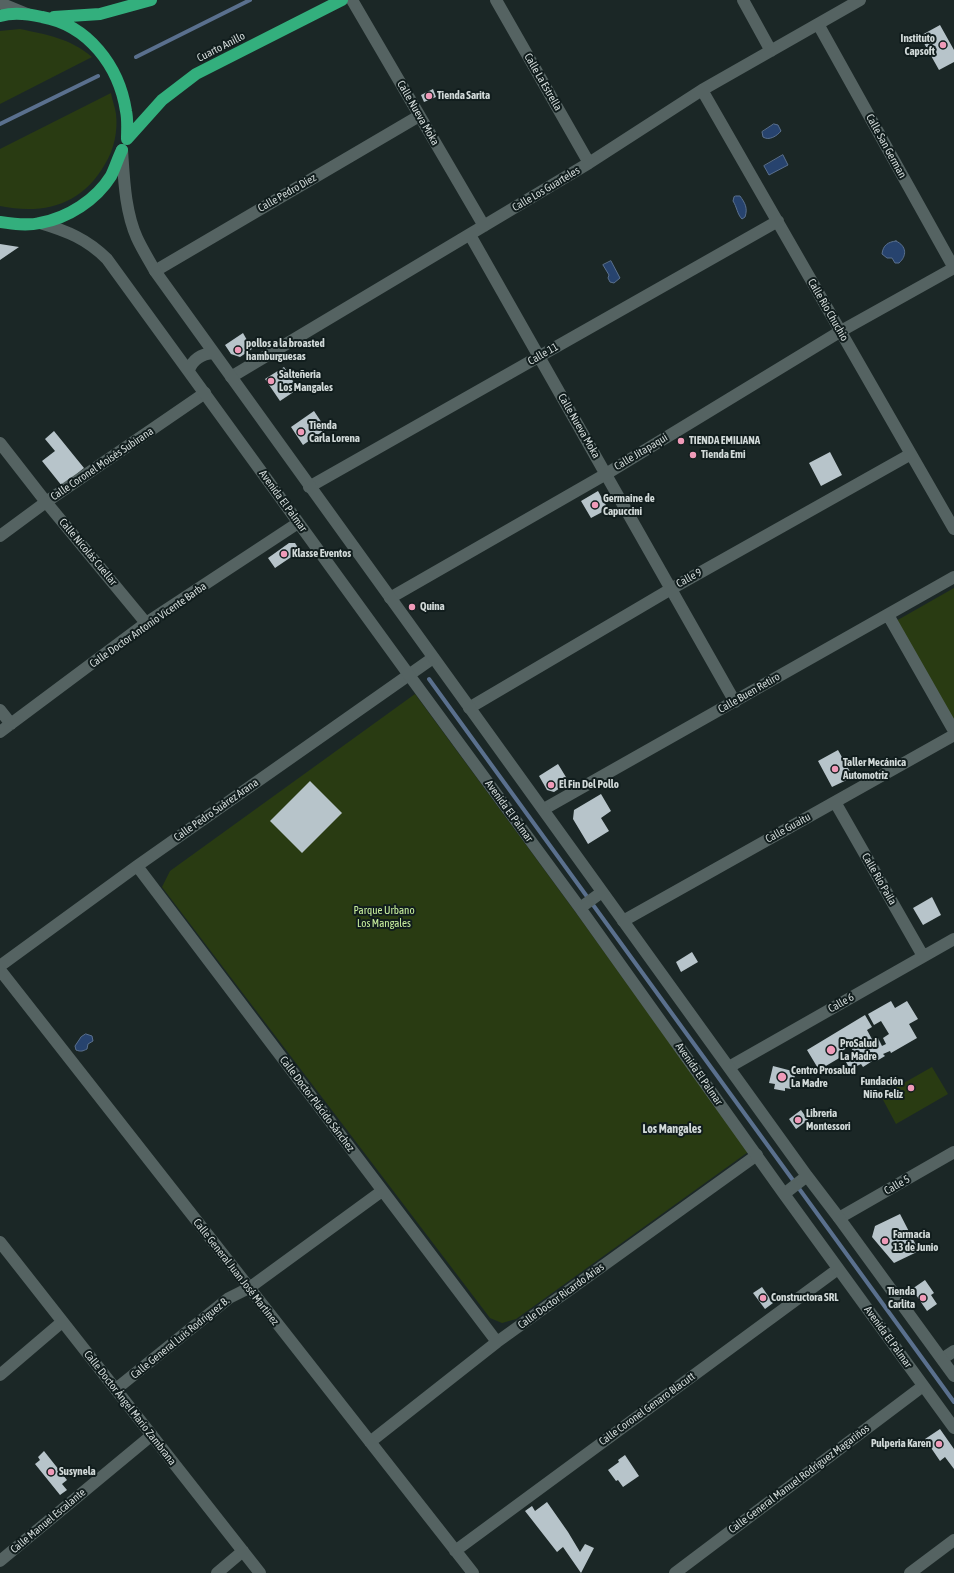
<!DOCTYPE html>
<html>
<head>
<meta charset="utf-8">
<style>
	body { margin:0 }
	canvas { display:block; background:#1b2726 }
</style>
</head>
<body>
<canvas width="954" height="1573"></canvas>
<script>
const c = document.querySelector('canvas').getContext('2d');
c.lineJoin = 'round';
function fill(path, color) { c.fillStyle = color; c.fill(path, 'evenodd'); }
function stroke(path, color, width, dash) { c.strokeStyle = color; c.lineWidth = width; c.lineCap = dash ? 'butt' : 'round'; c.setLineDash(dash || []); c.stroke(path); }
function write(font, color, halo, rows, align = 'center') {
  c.font = font + ' "Asap Condensed",sans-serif'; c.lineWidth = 4; c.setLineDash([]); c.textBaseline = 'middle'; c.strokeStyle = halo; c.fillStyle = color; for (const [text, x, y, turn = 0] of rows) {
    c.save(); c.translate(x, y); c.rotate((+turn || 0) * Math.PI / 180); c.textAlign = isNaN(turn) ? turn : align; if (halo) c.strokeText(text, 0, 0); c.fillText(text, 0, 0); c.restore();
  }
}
fill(new Path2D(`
	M20,29C48,35 69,38 92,57L0,104V31Z
	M111,93C112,100 115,107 116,114C118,131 114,150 105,164C82,205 44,215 0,206V149Z
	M954,588V722L896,621Z
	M415,694L579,917L748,1152L516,1319L502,1323L490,1318L162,887L170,871Z
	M932,1067L948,1094L896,1124L881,1096Z`), '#293b12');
const water = new Path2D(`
	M774,124L778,125L781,131C777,136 769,141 763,137L762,132Z
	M783,155L788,165L769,175L764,166Z
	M736,196H740C745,203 748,208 745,217L742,219C737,214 737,207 733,201L734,197Z
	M896,241C907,246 907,256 899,263H895L892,258H887L882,254C883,245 888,242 896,241Z
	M611,261L620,278L614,283L610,282L608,278L609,275L603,265Z
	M86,1034L92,1036L93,1041L88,1044L87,1049C83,1051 81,1052 76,1050L75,1046L81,1037Z`);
fill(water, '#27436e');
stroke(water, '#5a708e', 1);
stroke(new Path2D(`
	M136,57L250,0
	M0,124L98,76
	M429,679L954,1402`), '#5a708e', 4);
fill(new Path2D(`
	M940,25L954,50V62L939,70L920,36Z
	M433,89L436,97L424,102L421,95Z
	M0,244L19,247L0,260Z
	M243,333L252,349L240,357L231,354L225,345Z
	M284,367L298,389L280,401L265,379Z
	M314,411L326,429L303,445L291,427Z
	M54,431L84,468L62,486L42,461L55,451L45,439Z
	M830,452L842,475L821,486L809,463Z
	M598,491L608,509L591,518L581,501Z
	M289,543H295L300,551L275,568L268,558Z
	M838,750L853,777L832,787L818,761Z
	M558,764L569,782L554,792L547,790L539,776Z
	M310,781L342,813L302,853L270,821Z
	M601,794L611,811L601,818L609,831L588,844L573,819L574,810Z
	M932,897L941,915L923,925L913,908Z
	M692,952L698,962L681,972L676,962Z
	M891,1001L895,1008L907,1001L918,1019L909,1024L917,1038L891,1053L890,1051L883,1054L885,1056L875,1062L874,1060L863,1067L861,1064L857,1066L856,1065L850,1069L846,1062L855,1054L850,1046L842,1051L843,1053L840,1055L841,1057L819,1070L807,1050L865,1015L872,1027L867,1030L873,1041L878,1038L882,1046L886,1044L883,1038L889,1034L881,1021L874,1025L868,1014Z
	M773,1066L796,1072L791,1089L785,1088V1091L774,1089L775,1084L769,1083Z
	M801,1110L808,1120L796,1129L789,1119Z
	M900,1214L919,1251L894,1263L872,1237L875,1226Z
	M925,1280L934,1293L931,1295L937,1304L927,1311L912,1289Z
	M762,1287L773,1303L765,1309L753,1293Z
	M940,1429L954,1449V1469L945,1457L940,1461L925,1439Z
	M44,1451L67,1480L62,1484L67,1490L60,1495L35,1464L40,1460L38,1457Z
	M625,1455L639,1476L623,1487L618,1480L616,1481L608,1470L619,1462L618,1460Z
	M547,1502L568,1532L580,1552L585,1544L594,1548L581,1573L563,1547L557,1552L525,1511L532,1506L535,1511Z`), '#b7c4ca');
stroke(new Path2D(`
	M352,0L484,226
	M496,0L589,163
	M743,0L771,51
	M818,24L954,268
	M702,90L954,529
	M470,235L735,702
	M155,271L419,116
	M231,377L589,163L702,90L860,0
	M0,443L46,502L146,623
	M309,487L778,221
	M0,536L46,502L205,393
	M390,598L606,474L841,331L954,268
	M888,615L954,731
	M469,708L671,589L911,454
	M0,710L11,724
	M0,732L146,623L298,523
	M835,802L923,956
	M544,809L954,577
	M137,866L497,1342
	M623,921L954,735
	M0,966L137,866L433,658
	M0,970L473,1573
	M729,1067L954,939
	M839,1218L954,1152
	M0,1242L260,1573
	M942,1359L954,1351
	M0,1375L62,1322
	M116,1389L229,1298L249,1288L382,1191
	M370,1442L497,1342L757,1155
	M455,1551L838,1269
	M0,1561L152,1435
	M217,1573L243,1551
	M675,1573L923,1386
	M910,1573L954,1540`), '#556362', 12);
stroke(new Path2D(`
	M0,3L27,14
	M122,150C124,179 125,211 137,238C142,249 149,260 155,271L807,1176L839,1218L954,1376
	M40,223C67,231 87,239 107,259L409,675L580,908L784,1194L954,1428
	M189,370C193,359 201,354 213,353
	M580,908L602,892
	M784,1194L807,1176`), '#556362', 12);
stroke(new Path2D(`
	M0,16C13,12 29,14 42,17C88,25 119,66 126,111C128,120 127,130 127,139
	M54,17L100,14L151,0
	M127,139L162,100L196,74L342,0
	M0,222C13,224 27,226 40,223C68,218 96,200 111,176C115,168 118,158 122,150`), '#33af7d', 12);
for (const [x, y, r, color] of [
	[943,45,4,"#ef9ab8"],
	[429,96,4,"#ef9ab8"],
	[238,350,4,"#ef9ab8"],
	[271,381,4,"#ef9ab8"],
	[301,432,4,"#ef9ab8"],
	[681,441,4,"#ef9ab8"],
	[693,455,4,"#ef9ab8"],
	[595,505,4,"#ef9ab8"],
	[284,554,4,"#ef9ab8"],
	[412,607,4,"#ef9ab8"],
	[835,769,4,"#ef9ab8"],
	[551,785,4,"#ef9ab8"],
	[831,1050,5,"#ef9ab8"],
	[782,1077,5,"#ef9ab8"],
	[911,1088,4,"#ef9ab8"],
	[798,1120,4,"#ef9ab8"],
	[885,1241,4,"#ef9ab8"],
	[763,1298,4,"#ef9ab8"],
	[923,1298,4,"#ef9ab8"],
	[939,1444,4,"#ef9ab8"],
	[51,1472,4,"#ef9ab8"]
]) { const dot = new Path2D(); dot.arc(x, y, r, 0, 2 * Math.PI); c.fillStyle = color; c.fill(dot); stroke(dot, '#111d1d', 1.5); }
write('bold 11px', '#d1d9d8', '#111d1d', [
	["Instituto",935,39,"right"],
	["Capsoft",935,52,"right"],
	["Tienda Sarita",437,96],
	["pollos a la broasted",246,344],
	["hamburguesas",246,357],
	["Salteñeria",279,375],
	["Los Mangales",279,388],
	["Tienda",309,426],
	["Carla Lorena",309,439],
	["TIENDA EMILIANA",689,441],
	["Tienda Emi",701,455],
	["Germaine de",603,499],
	["Capuccini",603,512],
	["Klasse Eventos",292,554],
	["Quina",420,607],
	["Taller Mecánica",843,763],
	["Automotriz",843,776],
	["El Fin Del Pollo",559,785],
	["ProSalud",840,1044],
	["La Madre",840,1057],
	["Centro Prosalud",791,1071],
	["La Madre",791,1084],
	["Fundación",903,1082,"right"],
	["Niño Feliz",903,1095,"right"],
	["Libreria",806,1114],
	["Montessori",806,1127],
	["Farmacia",893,1235],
	["13 de Junio",893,1248],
	["Tienda",915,1292,"right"],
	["Carlita",915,1305,"right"],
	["Constructora SRL",771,1298],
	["Pulperia Karen",931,1444,"right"],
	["Susynela",59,1472]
], 'left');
write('11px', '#d1d9d8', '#111d1d', [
	["Cuarto Anillo",221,47,-27],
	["Calle La Estrella",543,82,60],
	["Calle Nueva Moka",418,113,60],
	["Calle San German",886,146,61],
	["Calle Los Guarteles",546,189,-31],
	["Calle Pedro Díez",287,193,-30],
	["Calle Río Chuchio",828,310,60],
	["Calle 11",543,354,-30],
	["Calle Nueva Moka",579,426,60],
	["Calle Jitapaqui",641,452,-31],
	["Calle Coronel Moisés Subirana",102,464,-34],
	["Avenida El Palmar",283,501,54],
	["Calle Nicolás Cuellar",88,552,50],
	["Calle 9",689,578,-29],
	["Calle Doctor Antonio Vicente Barba",148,625,-35],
	["Calle Buen Retiro",749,693,-30],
	["Calle Pedro Suárez Arana",216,810,-35],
	["Avenida El Palmar",509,811,54],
	["Calle Guaitu",788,828,-29],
	["Calle Rio Paila",879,879,60],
	["Calle 6",841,1003,-30],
	["Avenida El Palmar",699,1074,55],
	["Calle Doctor Plácido Sánchez",317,1104,53],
	["Calle 5",897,1185,-30],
	["Calle General Juan José Martinez",236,1272,52],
	["Calle Doctor Ricardo Arias",561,1296,-36],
	["Avenida El Palmar",888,1337,54],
	["Calle General Luis Rodriguez B.",180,1338,-39],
	["Calle Doctor Ángel Mario Zambrana",130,1408,52],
	["Calle Coronel Genaro Blacutt",647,1409,-36],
	["Calle General Manuel Rodríguez Magariños",799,1479,-37],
	["Calle Manuel Escalante",48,1521,-40]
]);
write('11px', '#c9f09f', '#111d1d', [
	["Parque Urbano",384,911],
	["Los Mangales",384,924]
]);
write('bold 12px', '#d1d9d8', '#111d1d', [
	["Los Mangales",672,1129]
]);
</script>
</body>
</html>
